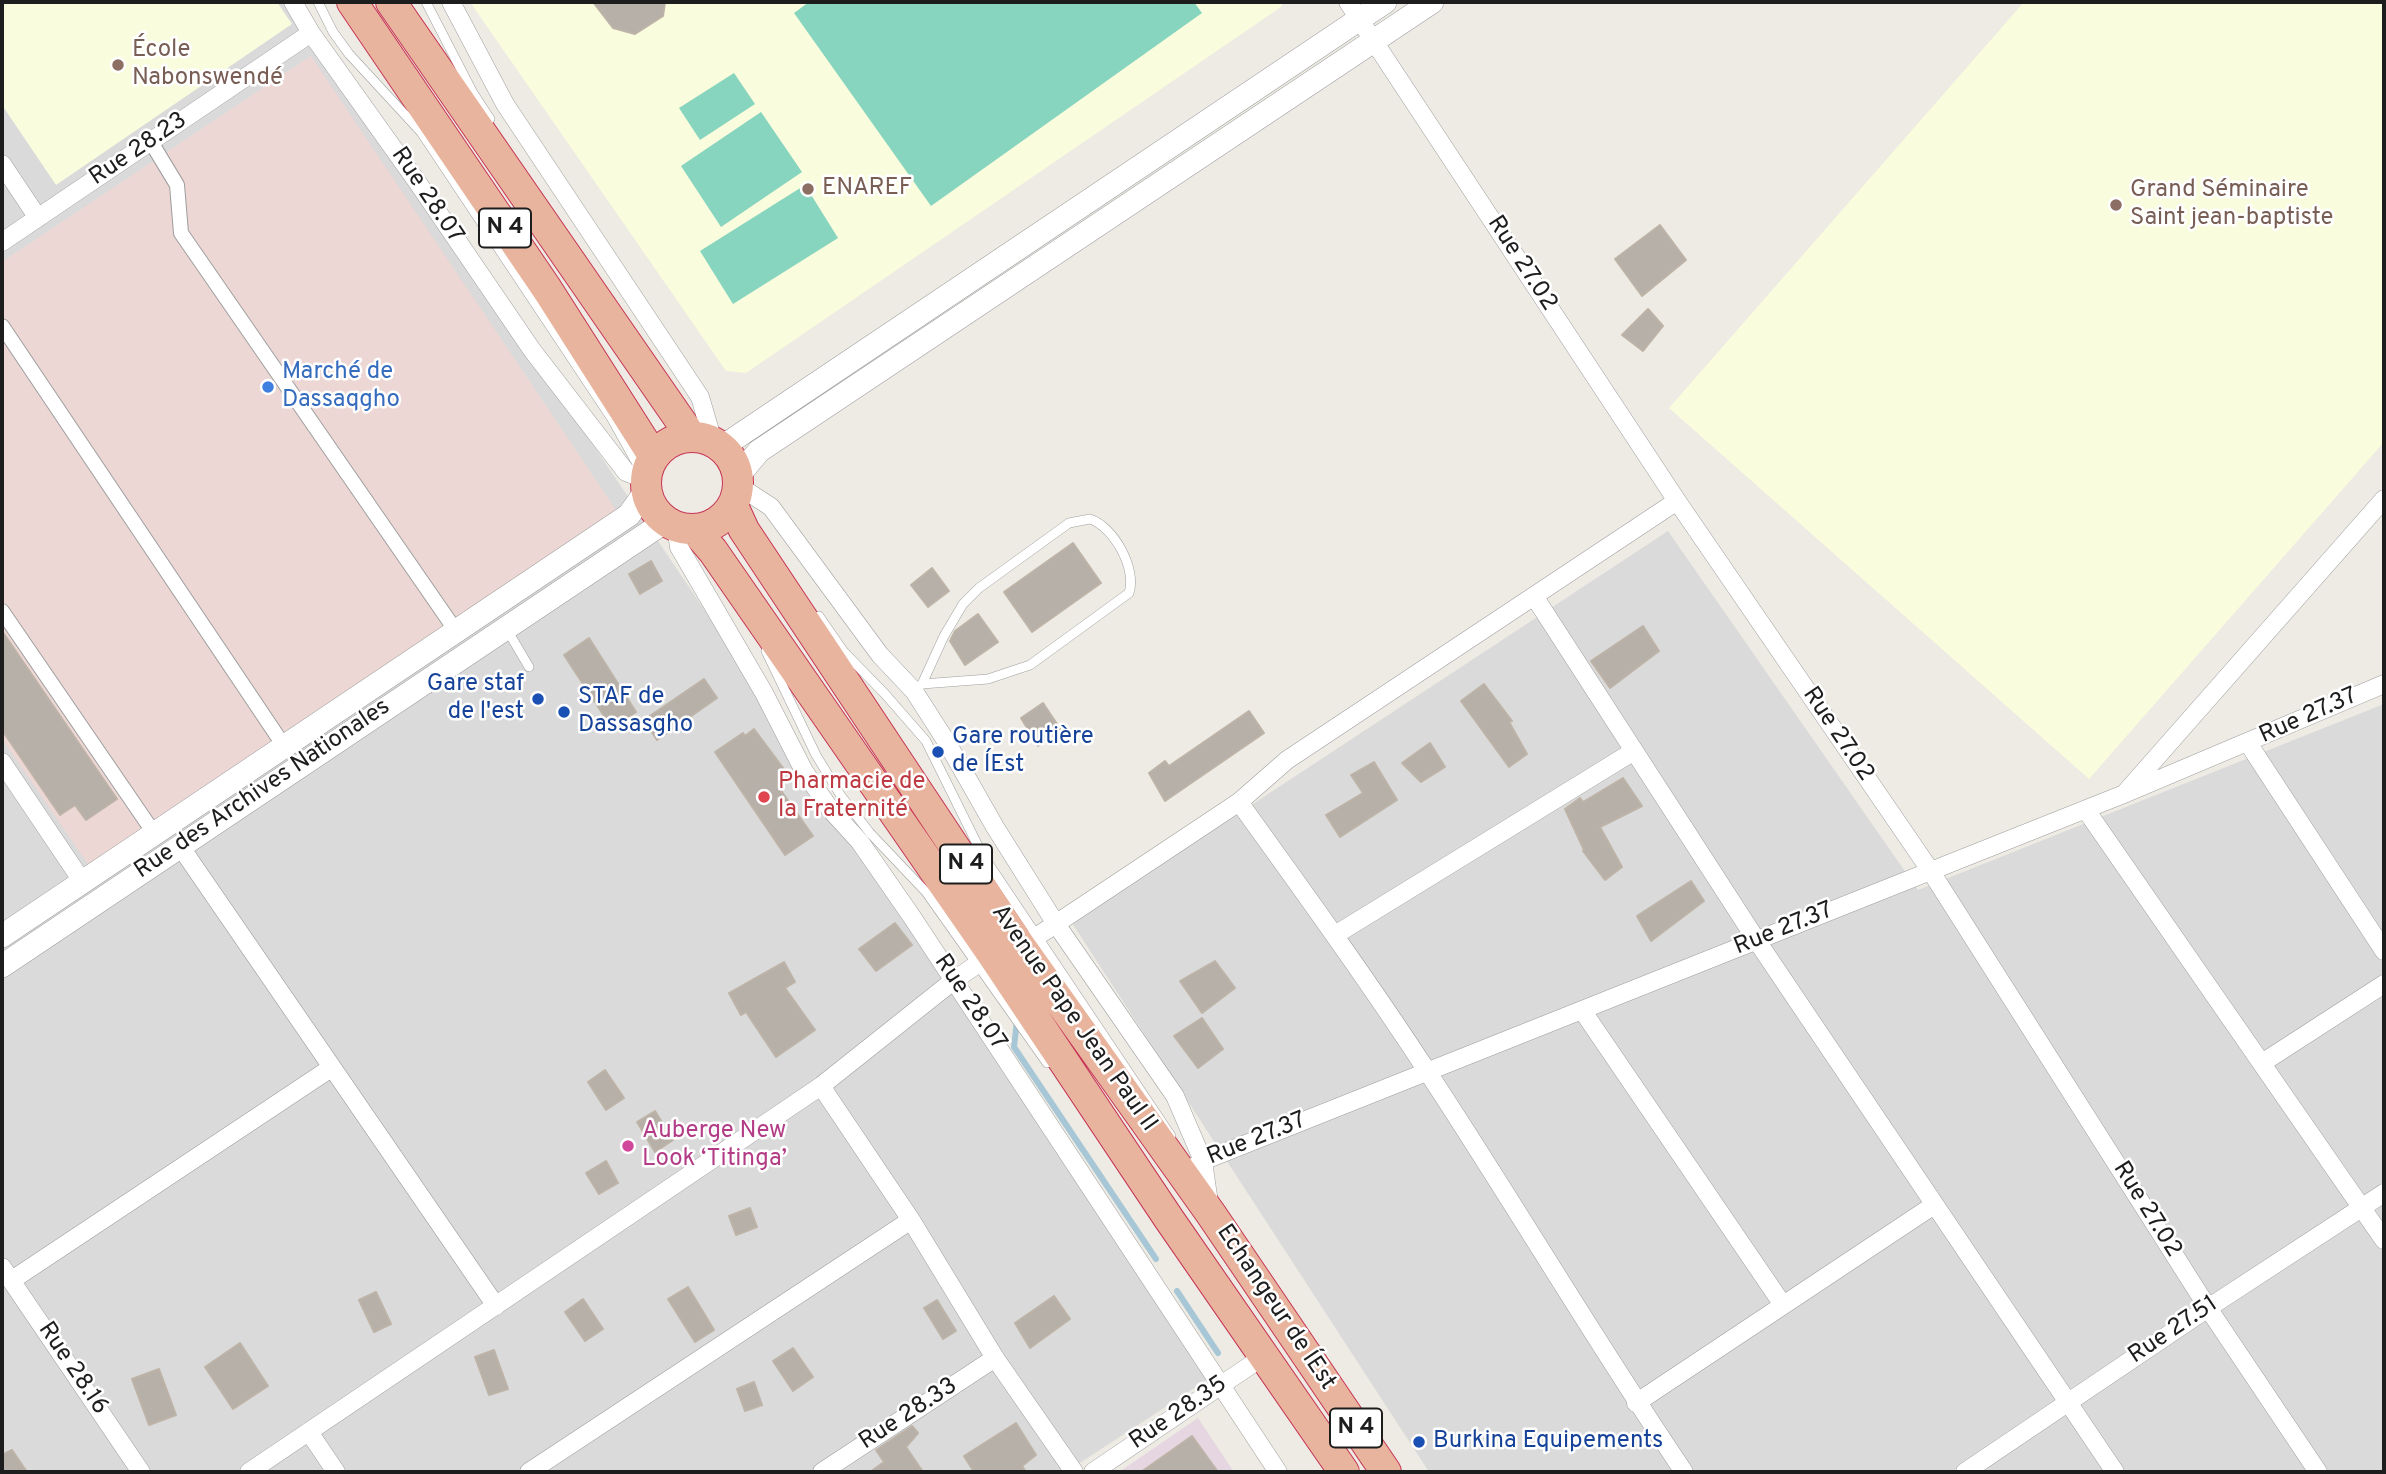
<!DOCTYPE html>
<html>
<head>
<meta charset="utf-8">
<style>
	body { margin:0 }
	#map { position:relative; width:2386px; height:1474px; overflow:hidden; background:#edebe3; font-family:Overpass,sans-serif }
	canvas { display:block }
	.frame { position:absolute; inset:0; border:4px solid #1d1d1d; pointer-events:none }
</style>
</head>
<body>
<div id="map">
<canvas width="2386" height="1474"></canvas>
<div class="frame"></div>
</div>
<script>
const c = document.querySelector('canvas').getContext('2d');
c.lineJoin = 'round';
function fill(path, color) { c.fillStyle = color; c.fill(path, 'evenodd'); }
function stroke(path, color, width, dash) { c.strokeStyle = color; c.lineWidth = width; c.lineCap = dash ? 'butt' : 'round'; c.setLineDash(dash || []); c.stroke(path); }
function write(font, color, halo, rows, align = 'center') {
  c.font = font + ' Overpass,sans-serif'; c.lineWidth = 5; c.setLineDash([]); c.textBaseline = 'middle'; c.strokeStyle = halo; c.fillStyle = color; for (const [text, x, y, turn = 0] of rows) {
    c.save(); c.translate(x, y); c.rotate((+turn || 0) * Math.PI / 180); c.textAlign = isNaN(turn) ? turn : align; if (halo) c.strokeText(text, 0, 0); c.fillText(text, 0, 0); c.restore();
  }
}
fill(new Path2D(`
	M2,2H294L1219,1372L1066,1472H2Z
	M1668,531L1918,890L2384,704V1472H1429L1072,923Z`), '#dadada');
fill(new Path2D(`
	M311,56L618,513L90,867L2,739V262Z`), '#ecd7d4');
fill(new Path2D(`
	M1198,1418L1234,1472H1119Z`), '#e5d6e1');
fill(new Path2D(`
	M2,2H277L292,24L56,185L2,105Z
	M470,2H1283L1281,7L746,373L726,371Z
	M2024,2H2384V442L2089,779L1669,408Z`), '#f9fcdd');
fill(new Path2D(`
	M809,2H1194L1202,13L931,206L794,13Z
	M734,73L755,104L700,140L679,108Z
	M761,112L802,172L721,227L681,166Z
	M805,185L838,238L733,304L700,251Z`), '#88d5bf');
stroke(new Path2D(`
	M1017,1021L1014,1047L1156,1259
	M1177,1291L1218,1353`), '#a7c7d7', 6);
const building = new Path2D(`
	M593,2H665L663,16L635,34L613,28Z
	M1660,225L1686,260L1642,296L1615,259Z
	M1648,309L1663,326L1643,351L1622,335Z
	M1073,543L1101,583L1032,632L1004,592Z
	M651,561L662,581L640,594L629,574Z
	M932,568L949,591L928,607L911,585Z
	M978,614L998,642L965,665L950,641L955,631Z
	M1643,626L1659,651L1610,688L1591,661Z
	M2,631L117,799L86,820L75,805L60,815L2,730Z
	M589,638L636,712L612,728L564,655Z
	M704,679L717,698L657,740L644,720Z
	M1484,684L1512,721L1509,722L1527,754L1509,767L1461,701Z
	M1043,703L1061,730L1038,746L1021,718Z
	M1249,711L1264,733L1165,801L1149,773L1165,761L1169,766Z
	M754,729L789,776L777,785L813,836L785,855L715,752L743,733L745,736Z
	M1430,743L1445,767L1421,782L1402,763Z
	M1374,762L1397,800L1340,837L1326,815L1363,793L1351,775Z
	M1623,778L1642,806L1600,827L1622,867L1605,880L1583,851L1584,850L1565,809L1580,798L1583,802Z
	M1691,881L1704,901L1651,941L1637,916Z
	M895,923L912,945L876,971L859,949Z
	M1215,961L1235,988L1202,1013L1180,981Z
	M784,962L795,982L785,988L815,1030L776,1057L746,1012L741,1015L729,993Z
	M1202,1018L1223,1049L1198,1068L1174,1036Z
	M605,1070L624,1098L606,1110L588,1082Z
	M655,1111L673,1140L655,1152L637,1122Z
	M606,1161L618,1183L599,1194L586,1173Z
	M750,1208L757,1227L736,1235L729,1216Z
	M688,1287L714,1330L695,1342L668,1299Z
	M376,1292L391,1324L374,1332L359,1300Z
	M1054,1296L1070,1319L1030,1348L1015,1323Z
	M583,1299L603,1329L585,1341L565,1312Z
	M937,1300L956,1331L943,1339L924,1308Z
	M240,1343L268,1386L233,1409L205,1367Z
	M793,1348L813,1377L793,1391L773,1361Z
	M494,1350L508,1389L489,1395L475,1357Z
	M159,1369L176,1415L149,1425L132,1379Z
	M754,1382L762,1405L745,1411L737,1389Z
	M1016,1423L1036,1455L1022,1466L1026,1472H974L964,1456Z
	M912,1426L918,1433L906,1447L923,1472H870L884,1462L876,1450Z
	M1192,1436L1218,1472H1141Z
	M12,1450L27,1472H2V1455Z`);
fill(building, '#b6b0a9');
stroke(building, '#bdb3a7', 2);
const service = new Path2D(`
	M318,2L333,32L349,54L421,132L612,419L645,478
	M426,2L473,93L490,119
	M819,616L844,652L885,694L926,741L982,854L1171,1136
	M506,628L529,667
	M766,651L816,755L841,796L870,833L926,892L1047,1063
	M914,691L922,684L944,636L963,604L979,588L1069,523L1090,519C1114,527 1137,569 1129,593L1030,665L988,679L922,684`);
const pedestrian = new Path2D(`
	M151,142L177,185L181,233L456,631
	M2,326L284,746
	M2,611L154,833`);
const minor = new Path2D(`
	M293,2L311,33L418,183L532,350L626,472L646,480
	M451,2L505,104L700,397L713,441
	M1348,2L1677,501L1930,870L2208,1308L2318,1472
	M2,164L38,218
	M2,242L311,33
	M739,486L771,507L880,655L914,691L946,741L995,827L1056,924L1175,1096L1203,1161L1209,1203
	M676,527L679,547L764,693L804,771L830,809L860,842L912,917L1278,1472
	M1534,596L1757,941L2115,1472
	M2248,743L2384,951
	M2,762L82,881
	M2126,792L2384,499
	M1239,802C1303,891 1367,979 1427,1071C1514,1203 1595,1341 1684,1472
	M2086,810L2384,1240
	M180,846L496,1306
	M1335,935L1634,751
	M1021,947L1239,802L1287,760L1677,501
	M1582,1010L1783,1305
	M2262,1063L2384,984
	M821,1086L911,1220L995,1358L1074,1472
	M1183,1174L1203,1161L2124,794L2384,684
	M2,1267L141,1472
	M12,1280L331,1068
	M1636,1403L1934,1205
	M309,1432L336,1472
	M249,1472L821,1086L953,981L992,954
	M529,1472L911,1220
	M822,1472L995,1358
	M1093,1472L1264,1356
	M1965,1472L2208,1308L2384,1193`);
const tertiary = new Path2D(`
	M722,447L1385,2
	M738,476L759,451L1432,2
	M2,936L629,515L646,491
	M2,966L666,521`);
const trunk = new Path2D(`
	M352,2L547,289L654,457
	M391,2L691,436
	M646 483a46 46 0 1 1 92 0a46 46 0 1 1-92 0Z
	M733,506L744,530L1021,947L1211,1214L1386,1472
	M694,529L713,551L992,954L1169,1219L1344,1472`);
stroke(service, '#9e9e9e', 10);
stroke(pedestrian, '#9e9e9e', 16);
stroke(minor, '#9e9e9e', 19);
stroke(tertiary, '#9e9e9e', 24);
stroke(trunk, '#c73457', 32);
stroke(service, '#fff', 9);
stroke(pedestrian, '#fff', 14);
stroke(minor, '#fff', 18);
stroke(tertiary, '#fff', 23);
stroke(trunk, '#e8b49d', 30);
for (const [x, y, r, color] of [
	[118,65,7,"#8d6e63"],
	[808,189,7,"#8d6e63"],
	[2116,205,7,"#8d6e63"],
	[268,387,7,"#3f7fe0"],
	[538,699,7,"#1a4fb4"],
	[564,712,7,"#1a4fb4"],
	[938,752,7,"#1a4fb4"],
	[764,797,7,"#e0444e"],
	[628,1146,7,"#d1479c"],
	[1419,1442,7,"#1a4fb4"]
]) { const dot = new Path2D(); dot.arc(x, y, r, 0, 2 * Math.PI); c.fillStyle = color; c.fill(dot); stroke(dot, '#fff', 2.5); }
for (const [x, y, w] of [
	[505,228,52],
	[966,864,52],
	[1356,1428,52]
]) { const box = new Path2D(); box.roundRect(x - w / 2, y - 19.5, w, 39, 5); c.fillStyle = '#fff'; c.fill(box); stroke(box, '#1d1d1d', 2); }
write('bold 23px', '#1d1d1d', null, [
	["N 4",505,228],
	["N 4",966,864],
	["N 4",1356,1428]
]);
write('24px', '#785e54', '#fff', [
	["École",132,51],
	["Nabonswendé",132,79],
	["ENAREF",822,189],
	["Grand Séminaire",2130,191],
	["Saint jean-baptiste",2130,219]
], 'left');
write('24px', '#1d1d1d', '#fff', [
	["Rue 28.23",139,150,-34],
	["Rue 28.07",426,196,56],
	["Rue 27.02",1521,264,57],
	["Rue 27.37",2309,717,-24],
	["Rue 27.02",1837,735,56],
	["Rue des Archives Nationales",263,790,-34],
	["Rue 27.37",1784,930,-22],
	["Rue 28.07",969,1003,56],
	["Avenue Pape Jean Paul II",1073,1019,55],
	["Rue 27.37",1257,1140,-22],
	["Rue 27.02",2146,1210,58],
	["Echangeur de l´Est",1275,1308,56],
	["Rue 27.51",2174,1331,-34],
	["Rue 28.16",72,1369,56],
	["Rue 28.35",1179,1414,-34],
	["Rue 28.33",909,1415,-33]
]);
write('24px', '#366cbe', '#fff', [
	["Marché de",282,373],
	["Dassaqgho",282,401]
], 'left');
write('24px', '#164399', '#fff', [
	["Gare staf",524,685,"right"],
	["de l'est",524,713,"right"],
	["STAF de",578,698],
	["Dassasgho",578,726],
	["Gare routière",952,738],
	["de l´Est",952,766],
	["Burkina Equipements",1433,1442]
], 'left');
write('24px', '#be3a42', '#fff', [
	["Pharmacie de",778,783],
	["la Fraternité",778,811]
], 'left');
write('24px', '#b23c85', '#fff', [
	["Auberge New",642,1132],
	["Look ‘Titinga’",642,1160]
], 'left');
</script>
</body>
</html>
